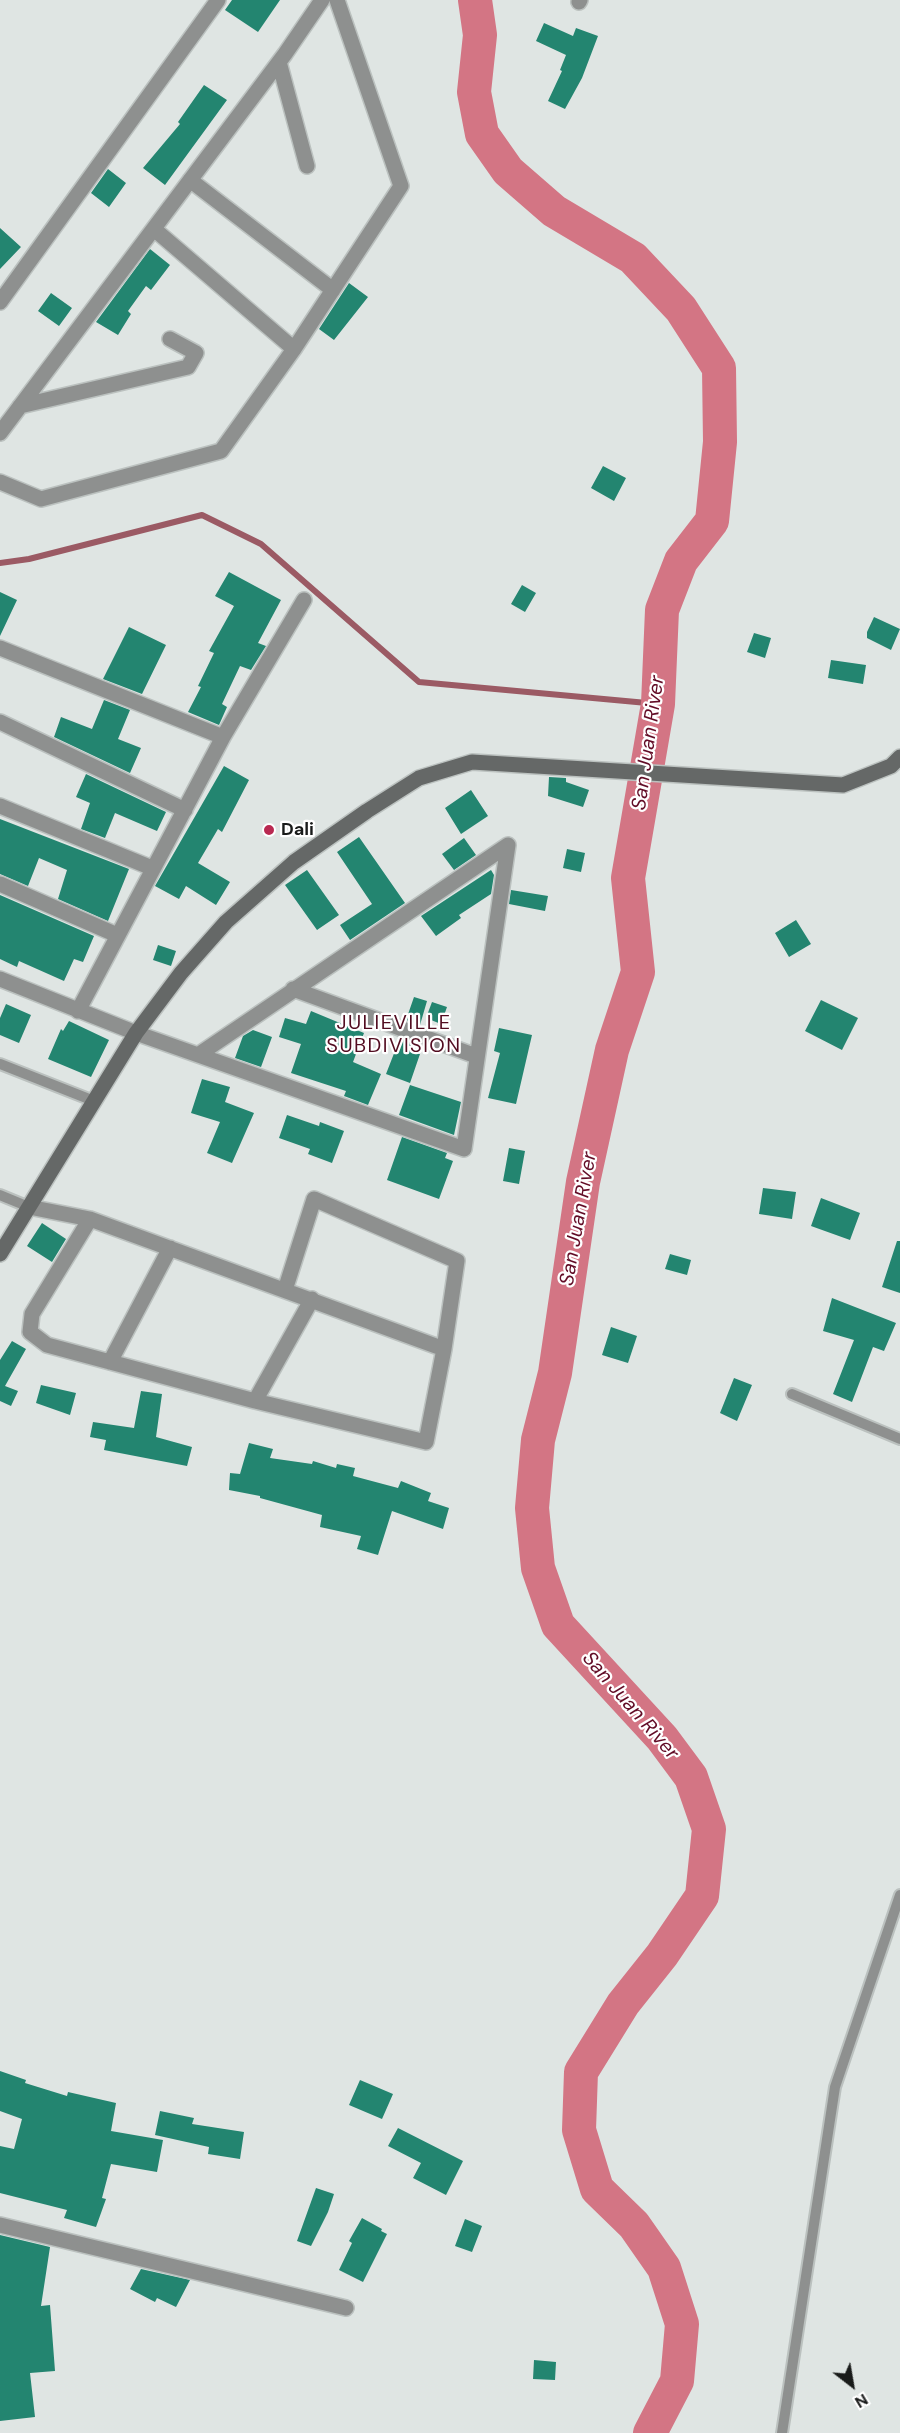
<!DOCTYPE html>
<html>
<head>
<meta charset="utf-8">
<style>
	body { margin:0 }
	#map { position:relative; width:900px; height:2433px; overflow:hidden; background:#dfe5e3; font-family:"DM Sans",sans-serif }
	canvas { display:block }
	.north { position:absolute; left:822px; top:2355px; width:60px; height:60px; -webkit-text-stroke:4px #fff; paint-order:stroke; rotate:149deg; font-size:16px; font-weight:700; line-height:24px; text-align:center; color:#191b1a }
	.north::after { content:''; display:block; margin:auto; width:21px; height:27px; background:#191b1a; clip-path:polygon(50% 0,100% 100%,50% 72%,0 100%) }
</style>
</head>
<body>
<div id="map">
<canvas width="900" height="2433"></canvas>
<div class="north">N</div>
</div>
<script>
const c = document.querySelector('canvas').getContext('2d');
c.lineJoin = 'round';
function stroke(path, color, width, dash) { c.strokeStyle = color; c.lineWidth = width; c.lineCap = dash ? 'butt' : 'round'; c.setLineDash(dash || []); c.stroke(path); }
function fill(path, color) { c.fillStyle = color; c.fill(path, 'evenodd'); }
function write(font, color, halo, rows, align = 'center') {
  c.font = font + ' "DM Sans",sans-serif'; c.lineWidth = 4.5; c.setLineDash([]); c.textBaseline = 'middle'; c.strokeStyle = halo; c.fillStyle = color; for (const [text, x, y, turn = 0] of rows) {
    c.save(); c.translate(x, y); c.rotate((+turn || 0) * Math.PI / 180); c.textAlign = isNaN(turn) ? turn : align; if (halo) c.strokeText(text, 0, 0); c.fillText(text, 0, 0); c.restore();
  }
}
stroke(new Path2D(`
	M0,563L29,559L202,515L261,544L419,682L658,704`), '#9b5a64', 6);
stroke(new Path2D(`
	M475,0L480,35L474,92L482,134L508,171L554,211L633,258L681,309L719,368L720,442L712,521L681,561L662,610L658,704L628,878L638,972L612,1050L583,1182L555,1373L538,1440L532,1508L538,1568L558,1625L662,1738L691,1777L709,1829L702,1896L662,1955L623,2004L581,2072L579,2130L597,2189L634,2225L664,2268L682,2324L677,2381L650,2433`), '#d37584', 34);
fill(new Path2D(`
	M232,0H280L258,32L225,10Z
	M544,23L573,36L576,28L598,36L582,78L565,109L548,101L562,71L560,70L566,55L536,41Z
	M204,85L227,100L165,185L143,168L180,124L178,122Z
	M108,169L126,183L109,207L91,193Z
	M0,228L21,247L0,269Z
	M150,249L170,265L151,290L146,286L128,311L131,314L118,335L96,322Z
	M349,283L368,297L334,340L319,329Z
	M51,293L72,308L59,326L38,311Z
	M603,466L626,478L614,501L591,488Z
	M229,572L281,600L258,643L266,646L251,670L240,666L222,704L227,707L219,725L188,712L201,687L198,686L214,653L209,651L234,606L215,596Z
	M522,585L536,593L525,612L511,604Z
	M0,592L17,600L0,636Z
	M874,617L900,629L891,650L867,638V632Z
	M129,627L166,645L142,694L103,679Z
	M754,633L771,638L765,658L747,652Z
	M831,660L866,665L863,684L828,678Z
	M104,700L130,710L118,739L141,748L130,773L54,737L61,717L92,729Z
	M224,766L249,780L222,832L218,829L198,863L230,882L216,905L186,886L179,899L155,886Z
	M86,774L166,812L157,831L115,813L105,838L81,829L90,803L76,797Z
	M549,777L566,778V782L589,790L583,807L548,796Z
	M471,790L488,816L461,834L445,808Z
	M0,819L129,869L108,921L58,899L67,870L39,858L28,886L0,874Z
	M359,837L405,903L350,940L340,925L372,904L337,852Z
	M464,838L476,855L454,870L442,854Z
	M567,849L585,853L581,872L563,868Z
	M307,870L339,915L317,930L285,885Z
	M491,870L494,875L491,894L459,915L461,918L436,936L421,916Z
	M511,890L548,896L545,911L509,904Z
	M0,895L94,936L83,962L74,959L64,981L19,961L17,967L0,959Z
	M796,920L811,944L789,957L775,933Z
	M158,945L176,951L171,966L153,960Z
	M414,997L427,1001L420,1025L406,1020Z
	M821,1000L858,1018L842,1050L805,1031Z
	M432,1002L447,1007L441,1024L426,1018Z
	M6,1004L31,1015L19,1043L0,1035V1018Z
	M311,1011L364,1033L353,1062L381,1074L368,1105L344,1096L346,1091L291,1073L301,1044L279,1037L285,1018L306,1024Z
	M69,1021L109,1040L91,1077L48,1059L61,1029L63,1031Z
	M499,1028L532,1035L516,1104L488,1098L500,1053L494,1051Z
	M253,1030L272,1037L261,1067L235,1058L243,1036Z
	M400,1038L413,1043L411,1051L420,1054L410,1083L386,1074Z
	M202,1079L230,1087L225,1102L254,1113L232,1163L207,1153L220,1122L191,1113Z
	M410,1085L461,1102L454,1135L399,1115Z
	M287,1115L319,1126L320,1122L344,1131L332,1163L308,1154L310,1149L279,1138Z
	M402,1137L447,1153L445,1158L453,1161L439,1199L387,1180Z
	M509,1148L525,1151L519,1184L503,1181Z
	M763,1188L796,1192L792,1219L759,1214Z
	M821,1198L860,1213L850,1240L811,1226Z
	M42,1223L66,1239L52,1262L27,1246Z
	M897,1241H900V1293L882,1287Z
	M670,1254L691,1260L687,1275L665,1269Z
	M832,1298L896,1323L884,1351L873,1347L852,1402L833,1394L854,1340L823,1331Z
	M611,1327L637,1336L628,1363L602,1355Z
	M12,1341L26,1349L5,1386L18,1391L11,1406L0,1401V1360Z
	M734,1378L752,1385L737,1421L720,1413Z
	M41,1385L76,1393L70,1415L36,1403Z
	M141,1391L162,1394L156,1437L192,1447L187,1466L104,1450L106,1440L90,1437L93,1422L134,1428Z
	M249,1443L273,1449L270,1458L312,1464L313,1461L336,1468L337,1464L355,1468L353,1476L398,1488L401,1481L431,1493L428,1501L449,1508L443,1529L392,1511L378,1555L357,1549L361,1536L320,1527L322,1515L260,1498V1496L229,1490L230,1473L240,1474Z
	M0,2071L26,2080L25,2083L67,2096L68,2092L116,2103L111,2131L163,2140L157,2172L111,2164L102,2198L106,2199L96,2227L64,2218L67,2210L0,2193V2146L14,2149L22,2119L0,2111Z
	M360,2080L393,2094L382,2119L349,2105Z
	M160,2111L194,2118L192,2124L244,2132L240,2159L208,2154L209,2147L155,2135Z
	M398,2128L463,2161L446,2195L413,2178L421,2163L388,2146Z
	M316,2188L334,2194L328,2212L311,2246L297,2241Z
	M362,2218L382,2229L381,2231L387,2234L363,2282L339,2270L352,2243L349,2241Z
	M465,2219L482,2226L472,2252L455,2246Z
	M0,2235L50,2247L41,2306L50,2305L55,2371L30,2373L35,2417L0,2421Z
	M141,2269L190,2280L176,2307L157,2298L155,2302L130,2289Z
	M534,2360L556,2362L555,2380L533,2379Z`), '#238570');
const service = new Path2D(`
	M0,1064L94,1101
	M0,1195L29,1207
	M792,1394L900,1439
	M782,2433L835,2087L900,1895`);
const minor = new Path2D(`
	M579,2L580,0
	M279,62L307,166
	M190,180L333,290
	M154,229L294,349
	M0,302L218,0
	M20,406L188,367L196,353L170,339
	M0,433L285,54L322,0
	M0,482L41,499L221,451L294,349L401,186L337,0
	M0,648L223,737
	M0,722L185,810
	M0,806L152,868
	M0,884L117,935
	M0,979L136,1033L464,1149L508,845L198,1055
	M293,989L476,1056
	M78,1011L223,737L304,600
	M29,1207L90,1219L444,1349
	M90,1219L32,1314L30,1332L47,1345L255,1401L426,1442L444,1349L457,1261L314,1199L285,1290
	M110,1362L170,1248
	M255,1401L312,1299
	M0,2225L346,2308`);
const secondary = new Path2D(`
	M0,1254L136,1033L181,973L226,922L294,862L367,811L419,778L472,762L843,785L891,766L900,757`);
stroke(service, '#bbc1bf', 14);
stroke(minor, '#bbc1bf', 18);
stroke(secondary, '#bbc1bf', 18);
stroke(service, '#8e908f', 10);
stroke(minor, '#8e908f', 15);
stroke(secondary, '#656867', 15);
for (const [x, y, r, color] of [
	[269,830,6,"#b92951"]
]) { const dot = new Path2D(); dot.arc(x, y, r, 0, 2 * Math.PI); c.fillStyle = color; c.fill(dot); stroke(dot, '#fff', 2); }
write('bold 18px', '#191b1a', '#fff', [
	["Dali",281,830]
], 'left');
write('italic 20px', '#620c26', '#fff', [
	["San Juan River",649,743,-82],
	["San Juan River",579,1219,-80],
	["San Juan River",630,1706,49]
]);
c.letterSpacing = '1.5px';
write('20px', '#520c20', '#fff', [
	["JULIEVILLE",394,1024],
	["SUBDIVISION",394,1047]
]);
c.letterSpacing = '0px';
</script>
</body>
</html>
